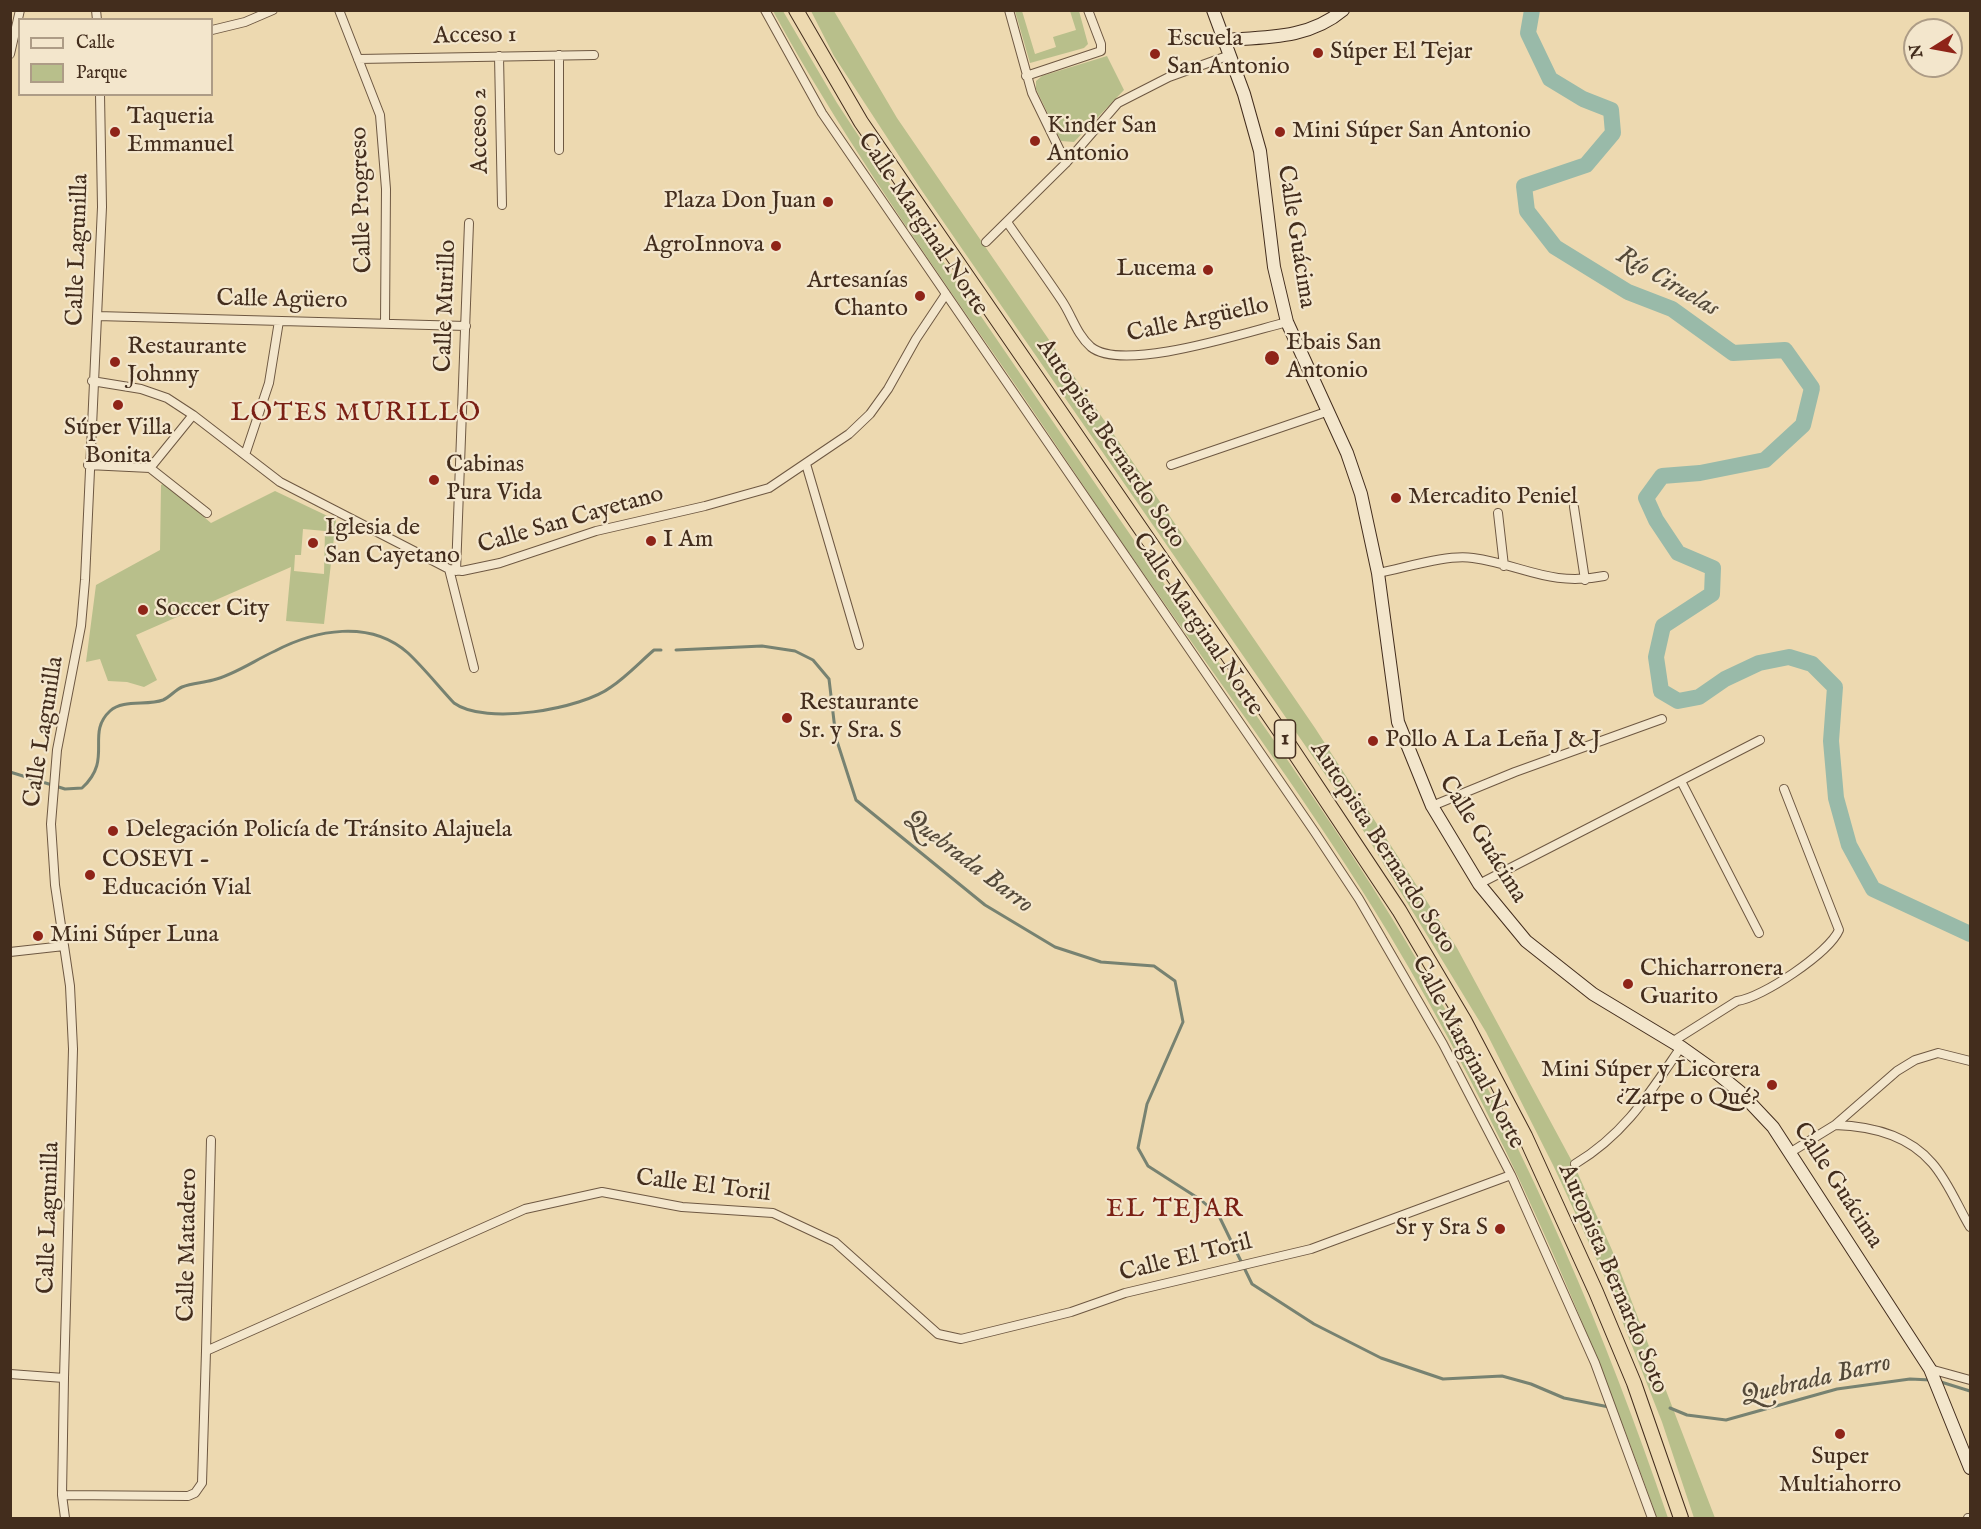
<!DOCTYPE html>
<html>
<head>
<meta charset="utf-8">
<style>
	body { margin:0 }
	#map { position:relative; width:1981px; height:1529px; overflow:hidden; background:#edd9b0; font-family:"IM FELL English",serif }
	canvas { display:block }
	.frame { position:absolute; inset:0; border:12px solid #432d1d; pointer-events:none }
	.legend { position:absolute; left:18px; top:18px; width:195px; height:78px; box-sizing:border-box; background:#f3e6cc; border:2px solid #ad9c86; margin:0; padding:8px 10px; list-style:none; font-size:18px; color:#432d1d }
	.legend li { display:flex; align-items:center; gap:12px; height:30px }
	.legend b { width:30px; border:2px solid #ad9c86 }
	.north { position:absolute; left:1903px; top:18px; width:60px; height:60px; box-sizing:border-box; background:#f3e6cc; border:2px solid #ad9c86; border-radius:50%; rotate:259deg; font-size:16px; font-weight:700; line-height:24px; text-align:center; color:#432d1d }
	.north::after { content:''; display:block; margin:auto; width:21px; height:27px; background:#8f2418; clip-path:polygon(50% 0,100% 100%,50% 72%,0 100%) }
</style>
</head>
<body>
<div id="map">
<canvas width="1981" height="1529"></canvas>
<div class="frame"></div>
<ul class="legend">
<li><b style="height:8px;background:#f3e6cc"></b>Calle</li>
<li><b style="height:16px;background:#b8bf8b"></b>Parque</li>
</ul>
<div class="north">N</div>
</div>
<script>
const c = document.querySelector('canvas').getContext('2d');
c.lineJoin = 'round';
function fill(path, color) { c.fillStyle = color; c.fill(path, 'evenodd'); }
function stroke(path, color, width, dash) { c.strokeStyle = color; c.lineWidth = width; c.lineCap = dash ? 'butt' : 'round'; c.setLineDash(dash || []); c.stroke(path); }
function write(font, color, halo, rows, align = 'center') {
  c.font = font + ' "IM FELL English",serif'; c.lineWidth = 4.5; c.setLineDash([]); c.textBaseline = 'middle'; c.strokeStyle = halo; c.fillStyle = color; for (const [text, x, y, turn = 0] of rows) {
    c.save(); c.translate(x, y); c.rotate((+turn || 0) * Math.PI / 180); c.textAlign = isNaN(turn) ? turn : align; if (halo) c.strokeText(text, 0, 0); c.fillText(text, 0, 0); c.restore();
  }
}
fill(new Path2D(`
	M773,11H783L837,103L900,199C997,338 1091,479 1188,618C1273,740 1362,861 1435,991C1532,1162 1605,1332 1668,1518H1657C1586,1317 1499,1117 1389,934C1315,811 1228,695 1146,577C1092,500 1041,421 987,344C912,236 836,126 773,11Z
	M811,11H834L897,118L1315,728L1457,948L1575,1167L1612,1250L1715,1518H1694L1662,1422L1606,1280L1553,1165L1486,1032L1358,822L920,188L834,56Z
	M1015,11H1022L1035,54L1056,47L1053,37L1076,30L1070,11H1079L1088,44L1084,48L1030,63Z
	M1107,56L1124,90L1074,142L1061,141L1036,89V81L1042,76Z
	M164,483L211,523L275,491L336,520L324,624L286,621L291,567L136,635L157,680L144,687L127,682L108,681L100,659L86,662L96,585L160,550L161,485ZM303,529L325,531L324,574L294,571L295,555H301Z`), '#b8bf8b');
stroke(new Path2D(`
	M676,650L762,646L795,651L813,660L829,679L836,738L856,800L985,905L1055,947L1101,962L1154,966L1175,981L1183,1022L1147,1104L1138,1148L1148,1166L1201,1200L1219,1216L1252,1284L1314,1324L1381,1358L1443,1379L1502,1376L1531,1384L1564,1398L1609,1407
	M10,772L65,789L82,788C114,759 85,734 110,711C123,699 147,706 163,700C170,697 175,690 182,687C192,683 202,683 213,680C234,675 255,660 275,651C315,630 370,619 408,653C424,668 439,687 454,703C485,726 582,709 611,687C626,677 640,662 654,650H661
	M1941,1382L1970,1391
	M1670,1408L1687,1415L1726,1420L1837,1389L1910,1379L1931,1380`), '#778271', 3);
stroke(new Path2D(`
	M1532,10L1528,33L1550,79L1583,99L1611,110L1613,133L1586,165L1524,186L1527,211L1555,247L1628,292L1672,309L1733,353L1785,350L1812,388L1803,425L1765,460L1700,473L1662,476L1646,498L1656,520L1678,553L1713,568L1712,594L1663,626L1656,657L1661,691L1678,701L1699,697L1725,679L1759,663L1789,657L1812,664L1835,687L1831,741L1836,798L1849,845L1873,889L1970,934`), '#99baa9', 16);
const minor = new Path2D(`
	M96,10L97,20
	M339,10L380,115L386,189L385,323
	M765,10L822,113L1314,831L1359,899L1443,1044L1511,1175L1595,1363L1652,1518
	M1009,10L1032,93L1066,163
	M212,30L245,22L273,10
	M10,54L20,10
	M499,56L502,205
	M358,59L594,55
	M1026,76L1101,51V44L1088,10
	M559,150V55
	M1007,222C1025,248 1044,274 1062,301C1072,316 1077,335 1091,347C1123,373 1247,332 1287,322
	M986,242L1066,163L1118,103L1169,77L1230,55
	M97,316L466,326
	M92,381L141,389L167,398L193,415L280,482L449,569L462,571L500,563L596,531L705,506L769,488L849,434L870,414L888,389L916,339L946,294
	M245,455L269,383L279,321
	M806,464L859,645
	M88,465L150,468L207,513
	M1171,465L1329,411
	M150,468L193,415
	M1574,507L1585,580
	M1498,513L1504,566
	M449,569L474,668
	M456,571L469,223
	M1378,573C1405,568 1446,554 1473,558C1523,565 1550,587 1604,576
	M1681,781L1759,933
	M1432,806L1515,772L1662,719
	M1479,884L1760,740
	M10,952L64,946
	M1672,1042L1737,1001C1762,998 1829,953 1839,930L1784,789
	M1835,1125C1870,1126 1908,1135 1932,1163C1948,1181 1958,1207 1970,1227
	M1791,1152L1835,1125L1897,1071L1915,1060L1938,1053L1970,1061
	M1575,1164C1625,1134 1649,1094 1681,1047
	M206,1351L211,1140
	M1930,1369L1970,1380
	M10,1374L64,1378
	M62,1495L188,1496L195,1493L202,1483L206,1351L525,1209L602,1192L682,1207L773,1213L835,1242L938,1334L961,1339L1071,1312L1125,1293L1311,1249L1511,1175
	M65,1518L62,1495L64,1378L73,1049L70,986L55,885L51,824L57,750L81,626L85,580L102,207L100,94
	M1968,1518H1970`);
const secondary = new Path2D(`
	M1213,10L1244,94L1260,151L1274,267L1287,322L1347,453L1361,494L1378,573L1398,722L1432,806L1479,884L1526,941L1593,994L1681,1047L1712,1069L1740,1092L1773,1127L1930,1369L1970,1468
	M1224,40C1266,37 1309,39 1343,10`);
const trunk = new Path2D(`
	M796,10L861,122L1286,740L1399,910L1464,1020L1525,1136L1596,1292L1634,1383L1681,1518`);
stroke(minor, '#6e5842', 10);
stroke(secondary, '#432d1d', 14);
stroke(trunk, '#432d1d', 16);
stroke(minor, '#f3e6cc', 8);
stroke(secondary, '#f3e6cc', 12);
stroke(trunk, '#edd9b0', 14);
for (const [x, y, r, color] of [
	[1318,53,6,"#8f2418"],
	[1155,54,6,"#8f2418"],
	[115,132,6,"#8f2418"],
	[1280,132,6,"#8f2418"],
	[1035,141,6,"#8f2418"],
	[828,202,6,"#8f2418"],
	[776,246,6,"#8f2418"],
	[1208,270,6,"#8f2418"],
	[920,296,6,"#8f2418"],
	[1272,358,8,"#8f2418"],
	[115,362,6,"#8f2418"],
	[118,405,6,"#8f2418"],
	[434,480,6,"#8f2418"],
	[1396,498,6,"#8f2418"],
	[651,541,6,"#8f2418"],
	[313,543,6,"#8f2418"],
	[143,610,6,"#8f2418"],
	[787,718,6,"#8f2418"],
	[1373,741,6,"#8f2418"],
	[113,831,6,"#8f2418"],
	[90,875,6,"#8f2418"],
	[38,936,6,"#8f2418"],
	[1628,984,6,"#8f2418"],
	[1772,1085,6,"#8f2418"],
	[1500,1229,6,"#8f2418"],
	[1840,1434,6,"#8f2418"]
]) { const dot = new Path2D(); dot.arc(x, y, r, 0, 2 * Math.PI); c.fillStyle = color; c.fill(dot); stroke(dot, '#f3e6cc', 2); }
for (const [x, y, w] of [
	[1285,739,21]
]) { const box = new Path2D(); box.roundRect(x - w / 2, y - 19, w, 38, 4.5); c.fillStyle = '#f3e6cc'; c.fill(box); stroke(box, '#432d1d', 1.5); }
write('bold 22px', '#432d1d', null, [
	["1",1285,739]
]);
write('24px', '#432d1d', '#f3e6cc', [
	["Acceso 1",475,37,-1],
	["Acceso 2",481,131,-91],
	["Calle Progreso",363,200,-92],
	["Calle Marginal Norte",922,225,56],
	["Calle Guácima",1295,237,81],
	["Calle Lagunilla",79,250,-88],
	["Calle Agüero",282,301,1],
	["Calle Murillo",447,306,-88],
	["Calle Argüello",1198,321,-12],
	["Autopista Bernardo Soto",1110,444,56],
	["Calle San Cayetano",571,521,-16],
	["Calle Marginal Norte",1197,625,56],
	["Calle Lagunilla",45,732,-81],
	["Calle Guácima",1482,840,58],
	["Autopista Bernardo Soto",1382,848,57],
	["Calle Marginal Norte",1467,1053,62],
	["Calle Guácima",1837,1186,57],
	["Calle El Toril",703,1187,7],
	["Calle Lagunilla",50,1218,-88],
	["Calle Matadero",189,1245,-89],
	["Calle El Toril",1186,1259,-14],
	["Autopista Bernardo Soto",1612,1279,67]
]);
write('24px', '#432d1d', '#f3e6cc', [
	["Escuela",1167,40],
	["San Antonio",1167,68],
	["Súper El Tejar",1330,53],
	["Taqueria",127,118],
	["Emmanuel",127,146],
	["Kinder San",1047,127],
	["Antonio",1047,155],
	["Mini Súper San Antonio",1292,132],
	["Plaza Don Juan",816,202,"right"],
	["AgroInnova",764,246,"right"],
	["Lucema",1196,270,"right"],
	["Artesanías",908,282,"right"],
	["Chanto",908,310,"right"],
	["Ebais San",1286,344],
	["Antonio",1286,372],
	["Restaurante",127,348],
	["Johnny",127,376],
	["Súper Villa",118,429,"center"],
	["Bonita",118,457,"center"],
	["Cabinas",446,466],
	["Pura Vida",446,494],
	["Mercadito Peniel",1408,498],
	["Iglesia de",325,529],
	["San Cayetano",325,557],
	["I Am",663,541],
	["Soccer City",155,610],
	["Restaurante",799,704],
	["Sr. y Sra. S",799,732],
	["Pollo A La Leña J & J",1385,741],
	["Delegación Policía de Tránsito Alajuela",125,831],
	["COSEVI -",102,861],
	["Educación Vial",102,889],
	["Mini Súper Luna",50,936],
	["Chicharronera",1640,970],
	["Guarito",1640,998],
	["Mini Súper y Licorera",1760,1071,"right"],
	["¿Zarpe o Qué?",1760,1099,"right"],
	["Sr y Sra S",1488,1229,"right"],
	["Super",1840,1458,"center"],
	["Multiahorro",1840,1486,"center"]
], 'left');
write('italic 26px', '#544939', '#f3e6cc', [
	["Río Ciruelas",1667,283,30],
	["Quebrada Barro",968,863,37],
	["Quebrada Barro",1816,1381,-13]
]);
c.letterSpacing = '1.5px';
write('26px', '#7a1f14', '#f3e6cc', [
	["LOTES MURILLO",356,415],
	["EL TEJAR",1175,1211]
]);
c.letterSpacing = '0px';
</script>
</body>
</html>
